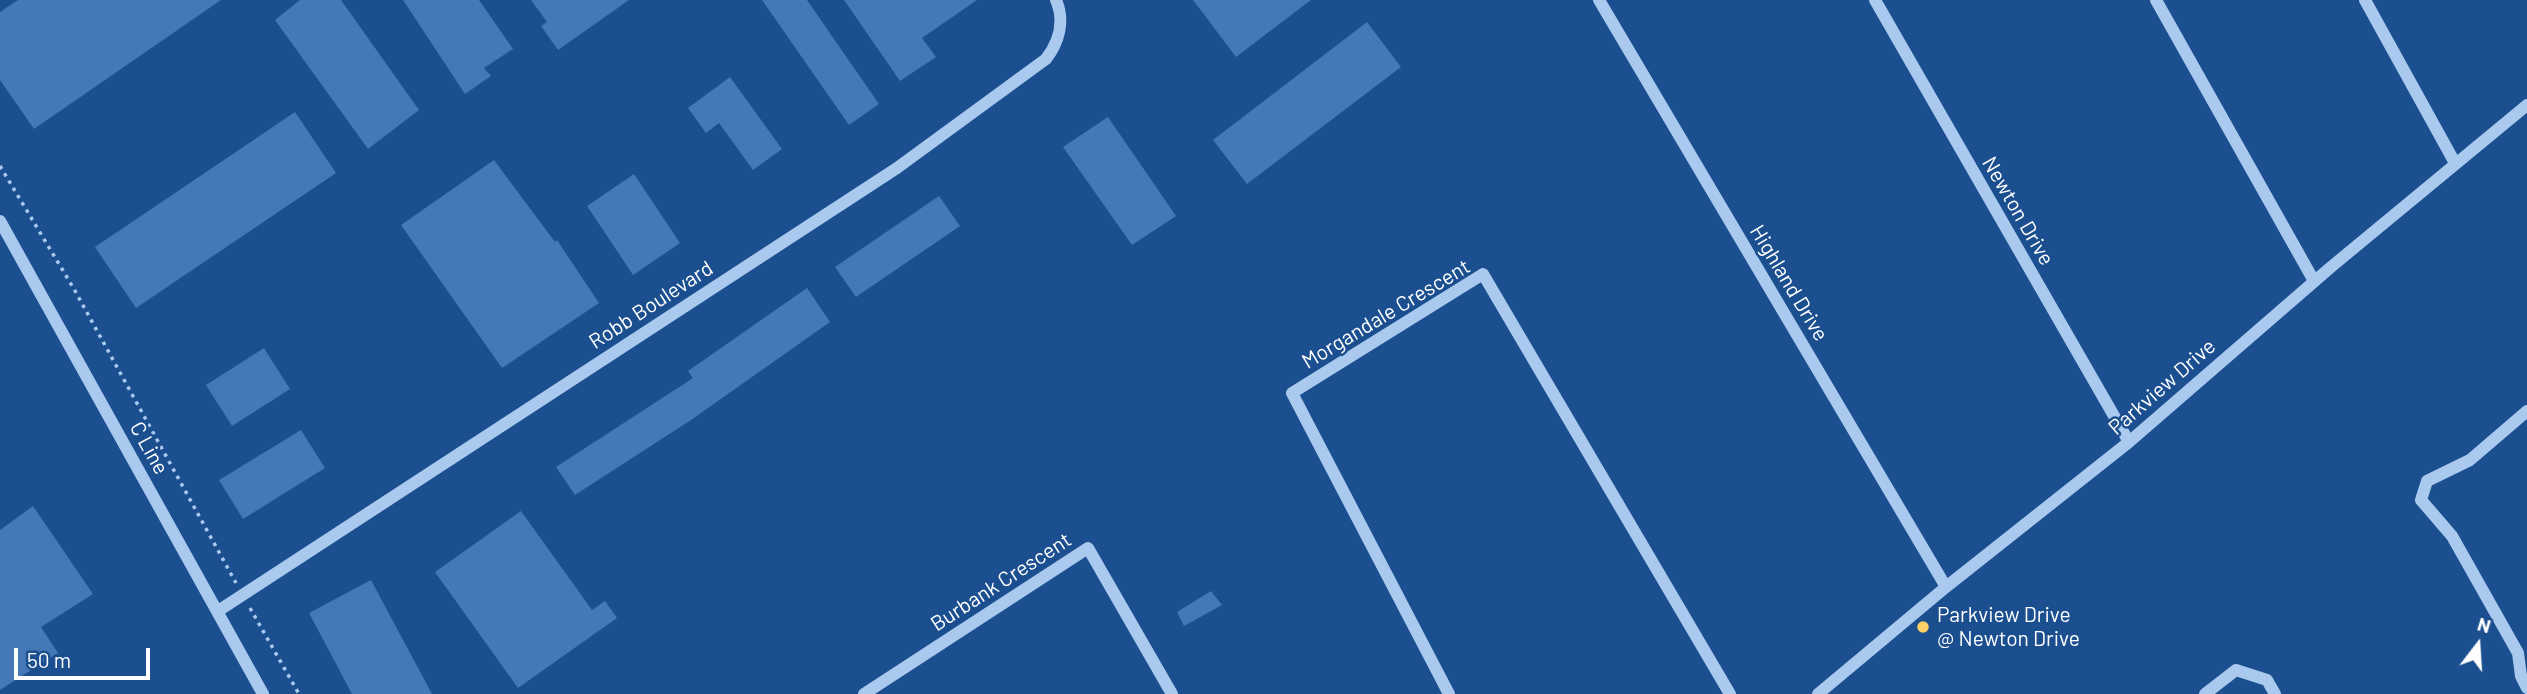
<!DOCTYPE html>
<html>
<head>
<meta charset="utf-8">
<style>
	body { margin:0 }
	#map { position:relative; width:2527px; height:694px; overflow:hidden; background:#1b4f8f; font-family:Barlow,sans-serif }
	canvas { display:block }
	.north { position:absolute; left:2443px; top:610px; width:70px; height:70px; -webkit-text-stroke:5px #1b4f8f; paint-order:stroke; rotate:17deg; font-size:19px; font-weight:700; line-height:28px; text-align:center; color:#fff }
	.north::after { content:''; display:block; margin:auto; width:24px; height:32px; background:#fff; clip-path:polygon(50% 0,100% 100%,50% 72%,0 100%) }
	.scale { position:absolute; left:14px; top:648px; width:136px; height:32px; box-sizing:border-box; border:4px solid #fff; border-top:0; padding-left:9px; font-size:21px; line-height:24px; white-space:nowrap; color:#fff; -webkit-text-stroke:5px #1b4f8f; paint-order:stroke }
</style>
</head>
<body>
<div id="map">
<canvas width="2527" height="694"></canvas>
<div class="north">N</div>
<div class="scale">50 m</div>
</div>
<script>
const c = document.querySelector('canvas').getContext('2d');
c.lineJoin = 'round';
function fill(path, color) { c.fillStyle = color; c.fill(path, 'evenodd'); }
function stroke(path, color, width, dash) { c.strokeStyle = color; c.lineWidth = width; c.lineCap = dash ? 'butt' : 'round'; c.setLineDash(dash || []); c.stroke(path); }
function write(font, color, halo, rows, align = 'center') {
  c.font = font + ' Barlow,sans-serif'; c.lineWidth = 5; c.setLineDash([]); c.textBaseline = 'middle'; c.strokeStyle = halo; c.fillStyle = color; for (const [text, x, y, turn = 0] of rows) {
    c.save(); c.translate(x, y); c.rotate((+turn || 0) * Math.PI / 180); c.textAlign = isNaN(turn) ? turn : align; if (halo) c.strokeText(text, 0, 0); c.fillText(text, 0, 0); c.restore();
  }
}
fill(new Path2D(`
	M18,0H221L34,129L0,80V12Z
	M300,0H341L419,110L368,149L275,20Z
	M403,0H479L513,49L484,68L491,76L465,94Z
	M531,0H629L558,50L541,26L547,22Z
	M762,0H807L879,104L849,125Z
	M844,0H977L922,38L936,57L900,81Z
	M1193,0H1311L1236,57Z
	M1367,22L1401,67L1247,184L1213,140Z
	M730,77L782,149L753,170L719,123L706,133L688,108Z
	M295,112L336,173L136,308L95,247Z
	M1108,117L1176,216L1132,245L1063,147Z
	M494,160L555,242L557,240L599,303L502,368L401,225Z
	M634,174L680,243L633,275L587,206Z
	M939,196L960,226L856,297L835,267Z
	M807,288L830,322L691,420L575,495L556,467L693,378L688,371Z
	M264,348L290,389L232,426L206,385Z
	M301,430L325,468L243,519L219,480Z
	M33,506L93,594L41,627L58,653L0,690V530Z
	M521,511L592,610L605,601L617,618L518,688L435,572Z
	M371,580L432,694H352L309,613Z
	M1211,591L1222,605L1184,626L1177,612Z`), '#4478b7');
stroke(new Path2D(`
	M0,166L74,289L236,583
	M250,608L299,694`), '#a9c9ee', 3.5, [3.5, 5]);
stroke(new Path2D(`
	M1599,0L1946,587
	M1875,0L2129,442
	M2156,0L2314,281
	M2365,0L2455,163
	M0,221L263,694
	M2527,411L2470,460L2427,481L2421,500L2452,536L2518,653L2521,676L2527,688
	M218,611L897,168L1046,59C1059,42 1065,21 1056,0
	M864,694L1088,548L1172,694
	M1449,694L1292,393L1483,274L1730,694
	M1818,694L1946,587L2129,442L2331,267L2527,105
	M2205,694L2236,670L2267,680L2275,694`), '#a9c9ee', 12);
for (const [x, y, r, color] of [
	[1923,627,7,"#ffd166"]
]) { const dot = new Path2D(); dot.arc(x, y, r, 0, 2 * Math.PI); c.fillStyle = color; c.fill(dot); stroke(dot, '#1b4f8f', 2.5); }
write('21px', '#fff', '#1b4f8f', [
	["Newton Drive",2018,211,60],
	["Highland Drive",1789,283,59],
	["Robb Boulevard",651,305,-33],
	["Morgandale Crescent",1386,314,-31],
	["Parkview Drive",2162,387,-41],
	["C Line",149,448,61],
	["Burbank Crescent",1001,582,-33]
]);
write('21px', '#fff', '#1b4f8f', [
	["Parkview Drive",1937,615],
	["@ Newton Drive",1937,639]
], 'left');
</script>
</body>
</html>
